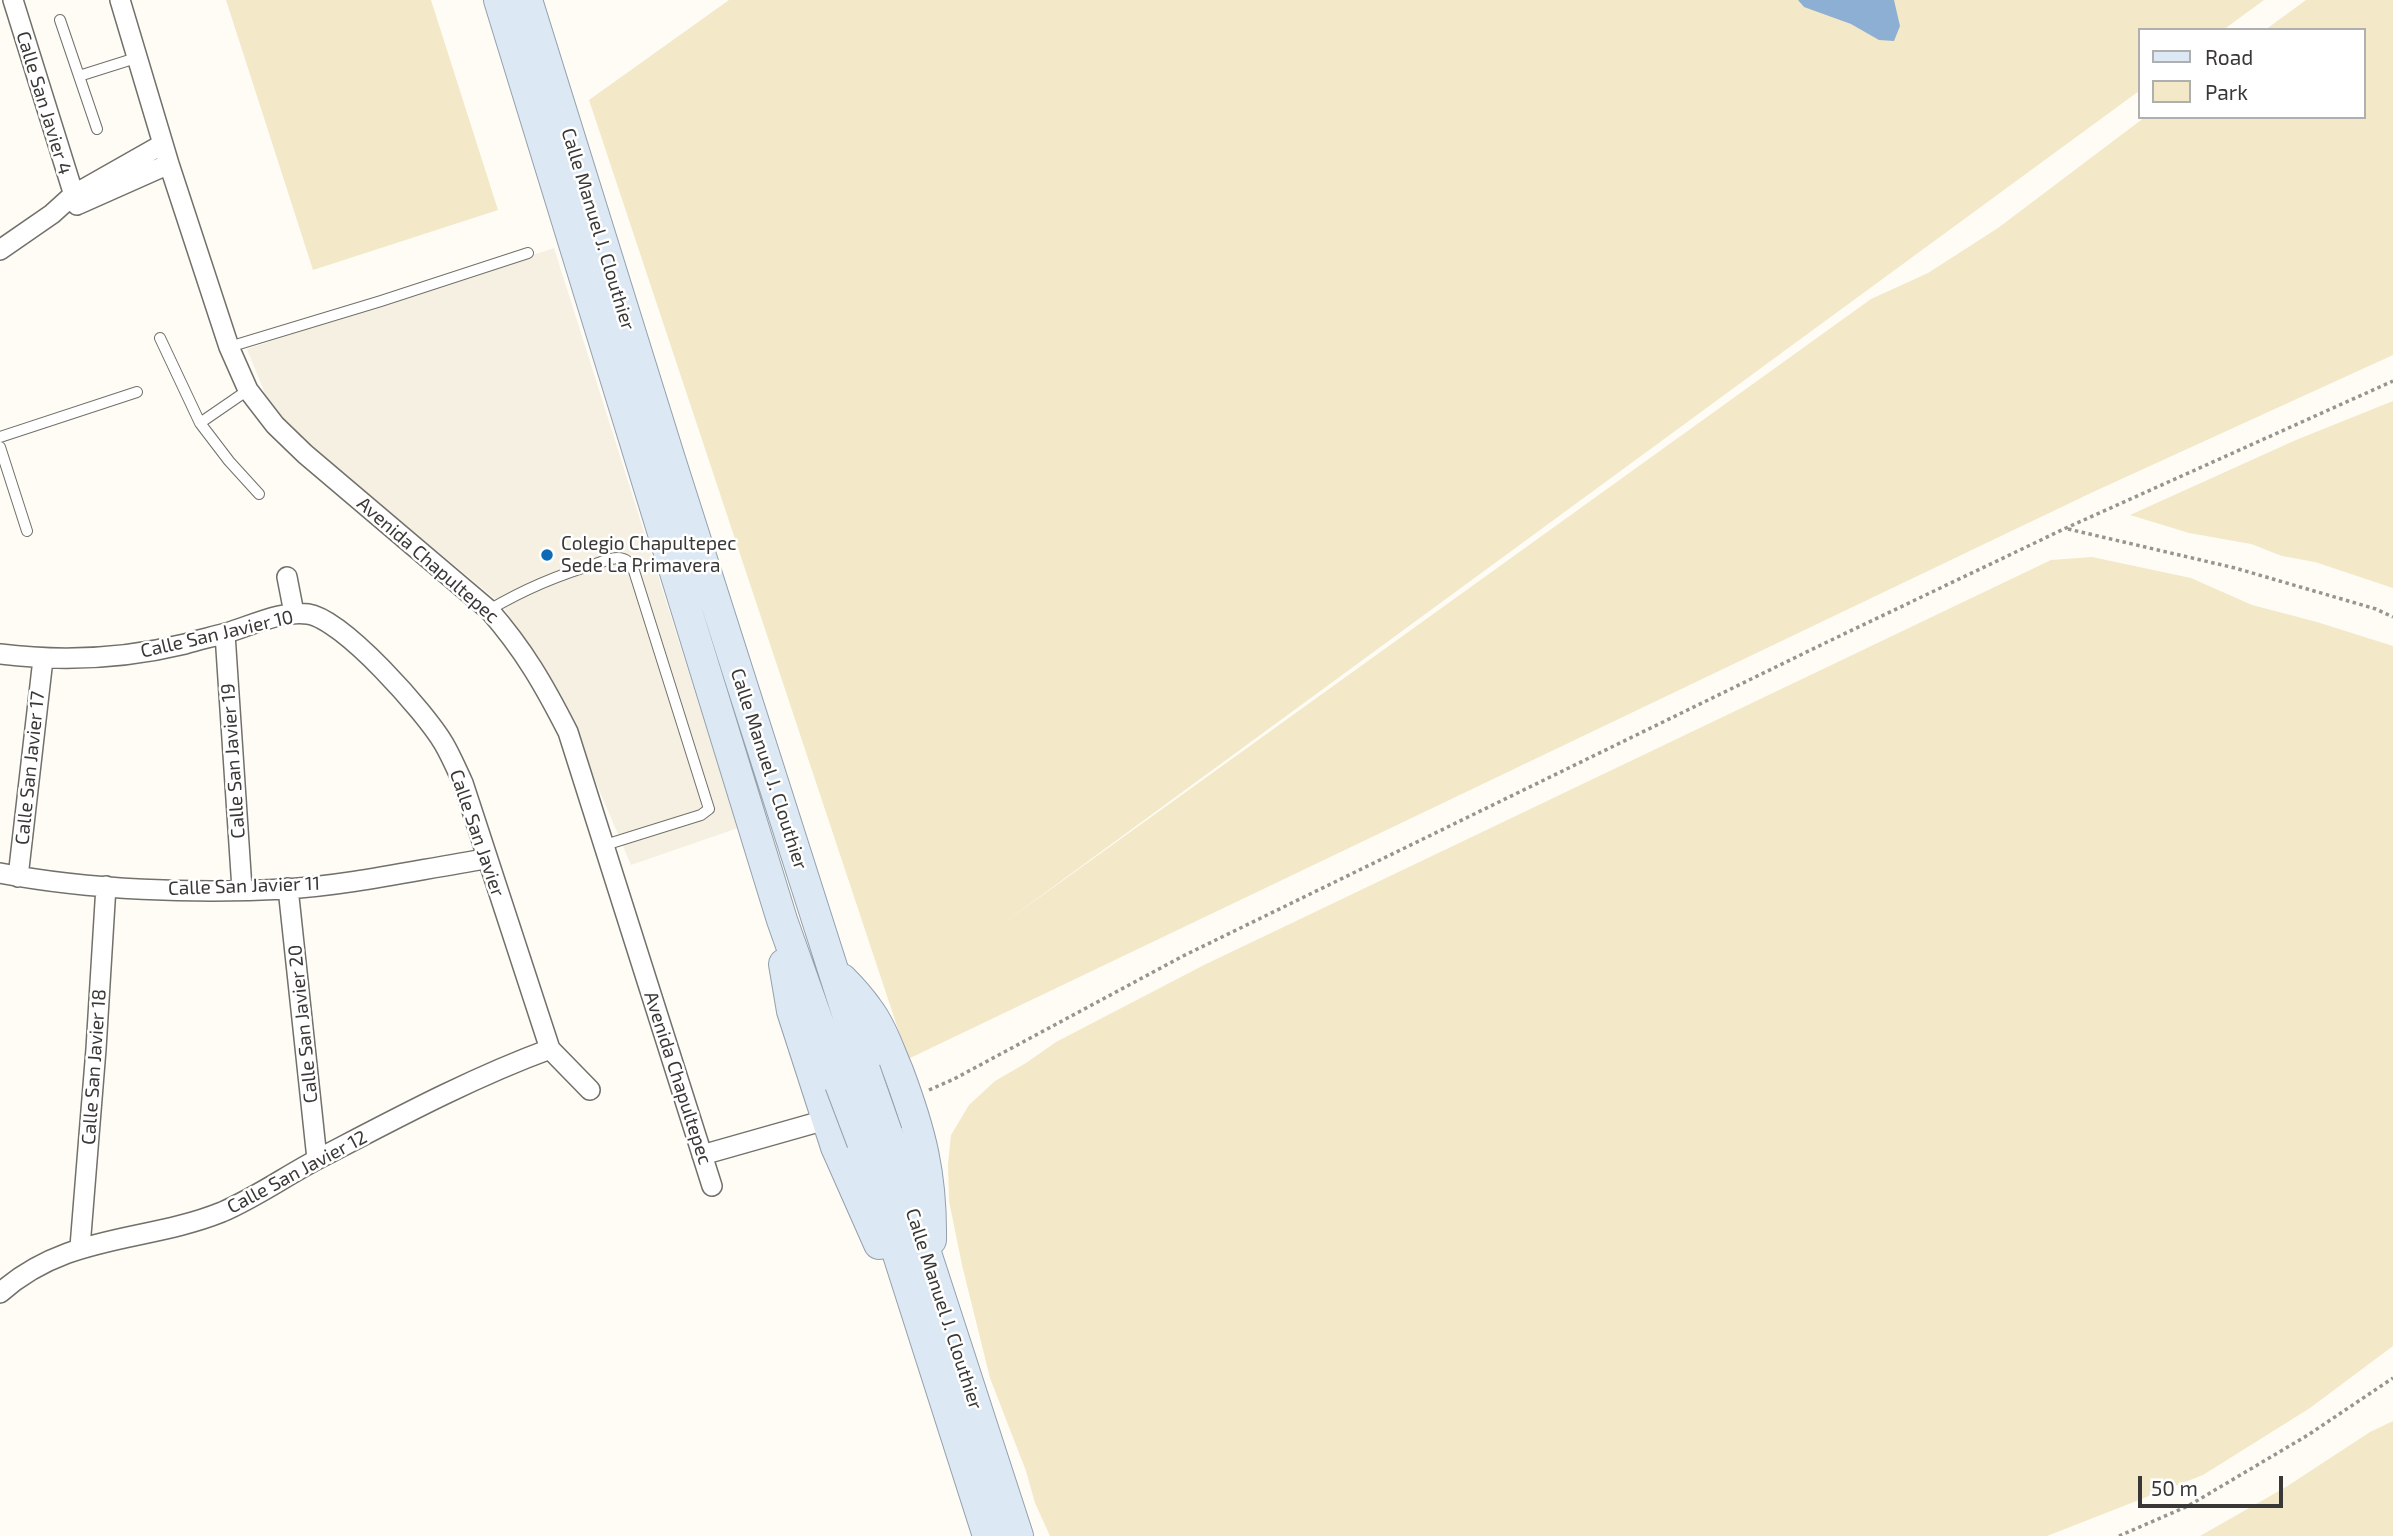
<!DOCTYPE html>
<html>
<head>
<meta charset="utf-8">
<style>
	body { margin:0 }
	#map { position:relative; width:2393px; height:1536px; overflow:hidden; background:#fefcf5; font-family:"Exo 2",sans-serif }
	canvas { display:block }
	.legend { position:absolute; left:2138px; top:28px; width:228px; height:91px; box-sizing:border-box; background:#fff; border:2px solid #b0afaf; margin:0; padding:9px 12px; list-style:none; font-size:21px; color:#393836 }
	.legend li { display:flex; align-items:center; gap:14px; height:35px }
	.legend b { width:35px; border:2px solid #b0afaf }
	.scale { position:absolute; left:2138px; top:1476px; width:145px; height:32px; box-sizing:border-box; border:4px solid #393836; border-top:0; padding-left:9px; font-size:21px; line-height:24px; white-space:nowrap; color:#393836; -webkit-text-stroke:5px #fff; paint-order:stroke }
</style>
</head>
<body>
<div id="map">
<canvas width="2393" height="1536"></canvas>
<ul class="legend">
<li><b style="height:9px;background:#dce8f4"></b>Road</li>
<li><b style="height:19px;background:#f3e8c8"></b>Park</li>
</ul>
<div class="scale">50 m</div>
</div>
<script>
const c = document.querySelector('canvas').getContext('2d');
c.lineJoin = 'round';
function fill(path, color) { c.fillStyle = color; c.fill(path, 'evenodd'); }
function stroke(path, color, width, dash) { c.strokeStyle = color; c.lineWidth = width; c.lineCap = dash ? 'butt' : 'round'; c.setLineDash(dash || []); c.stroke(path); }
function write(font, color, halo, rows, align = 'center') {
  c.font = font + ' "Exo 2",sans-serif'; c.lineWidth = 5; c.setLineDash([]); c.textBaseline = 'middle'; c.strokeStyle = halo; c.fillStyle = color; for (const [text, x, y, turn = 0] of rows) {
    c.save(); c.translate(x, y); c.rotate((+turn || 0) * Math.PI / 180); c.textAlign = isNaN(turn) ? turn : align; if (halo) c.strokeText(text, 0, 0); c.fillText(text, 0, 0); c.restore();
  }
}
fill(new Path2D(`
	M554,248L738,828L631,865L562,702L528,643L500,603L297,435L266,396L247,349Z`), '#f5f0e2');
fill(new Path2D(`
	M226,0H431L498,210L313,270Z
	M729,0H2264L2223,30H2139V91L1001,925L1871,299L1928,273L1998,228L2145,117H2363V30H2265L2306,0H2393V355L2093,492L908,1059L589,100Z
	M2393,401V588L2315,562L2282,556L2251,544L2189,533L2130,515L2296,440Z
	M2092,557L2191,578L2252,605L2317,622L2393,646V1346L2310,1408L2203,1475L2047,1536H1050L1035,1503L1026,1471L990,1378L962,1265L949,1201L948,1164L951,1135L969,1105L995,1081L1026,1063L1056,1042L1204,965L2051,560Z
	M2393,1421V1536H2200L2286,1487L2370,1432Z`), '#f3e8c8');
fill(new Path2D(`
	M1798,0H1894L1900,26L1894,41L1879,40L1851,24L1804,7Z`), '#8dafd3');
const lane = new Path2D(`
	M60,20L97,129
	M79,76L136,58
	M160,338L200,423L229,461L259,494
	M229,347L381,301L528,253
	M200,423L248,390
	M0,437L137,392
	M0,447L27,531
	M489,610C523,590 557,575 596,564C604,561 615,556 623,559C628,560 631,566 634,571L709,809L701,815L605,845`);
const street = new Path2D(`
	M13,0L77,205
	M120,0L169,164L229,347L248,390L275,425L305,454L489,610C524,650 544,685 568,732L712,1186
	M79,204L169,164
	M0,250L52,214L73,195L163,144
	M287,577L294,613
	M225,634L242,889
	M0,654C63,662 123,659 185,644C198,640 212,637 226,633C251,626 281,610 308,614C343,619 426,713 444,744C451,756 457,770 463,783L550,1049L590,1090
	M0,873C90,890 195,894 286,889C352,885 421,869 486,859
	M18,877L43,659
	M288,888L317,1159
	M702,1155L836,1117
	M80,1247L96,1049L106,886
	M0,1293C67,1233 145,1243 222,1212C257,1197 287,1175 320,1158C395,1119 471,1078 550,1049`);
const primary = new Path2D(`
	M499,0L782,920L840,1084
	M527,0L669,456L865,1070
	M784,964L792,1011L836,1147L879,1244
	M842,979C851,988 860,998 867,1008C881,1026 889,1050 898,1071C921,1132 932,1175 931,1240
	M887,1133L1018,1536
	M862,1142L988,1536`);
stroke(lane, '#72706a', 12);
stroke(street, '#72706a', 22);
stroke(primary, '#94a0ac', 32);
stroke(new Path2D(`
	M2068,529L2235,568L2376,609L2393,617
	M929,1090L954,1079L1183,956L1823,644L2066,528L2393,381
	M2119,1536L2188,1506L2308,1435L2393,1378`), '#969590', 3.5, [3.5, 3.5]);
stroke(lane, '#fff', 10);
stroke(street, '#fff', 19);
stroke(primary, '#dce8f4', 30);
const primaryBridge = new Path2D(`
	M865,1070L887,1133
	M840,1084L862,1142`);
stroke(primaryBridge, '#94a0ac', 32, []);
stroke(primaryBridge, '#dce8f4', 30);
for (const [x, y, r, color] of [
	[547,555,7,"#0e6ab7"]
]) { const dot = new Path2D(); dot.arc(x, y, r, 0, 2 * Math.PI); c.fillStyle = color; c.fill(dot); stroke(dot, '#fff', 2.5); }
write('19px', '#393836', '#fff', [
	["Calle San Javier 4",44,103,73],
	["Calle Manuel J. Clouthier",598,229,73],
	["Avenida Chapultepec",428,560,41],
	["Calle San Javier 10",217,634,-13],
	["Calle San Javier 19",233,761,-94],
	["Calle San Javier 17",30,768,-84],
	["Calle Manuel J. Clouthier",769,769,72],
	["Calle San Javier",477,833,71],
	["Calle San Javier 11",244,886,-2],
	["Calle San Javier 20",303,1024,-96],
	["Calle San Javier 18",94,1067,-86],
	["Avenida Chapultepec",678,1078,72],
	["Calle San Javier 12",297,1172,-28],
	["Calle Manuel J. Clouthier",944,1309,72]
]);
write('19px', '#393836', '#fff', [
	["Colegio Chapultepec",561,544],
	["Sede La Primavera",561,566]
], 'left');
</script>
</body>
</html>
